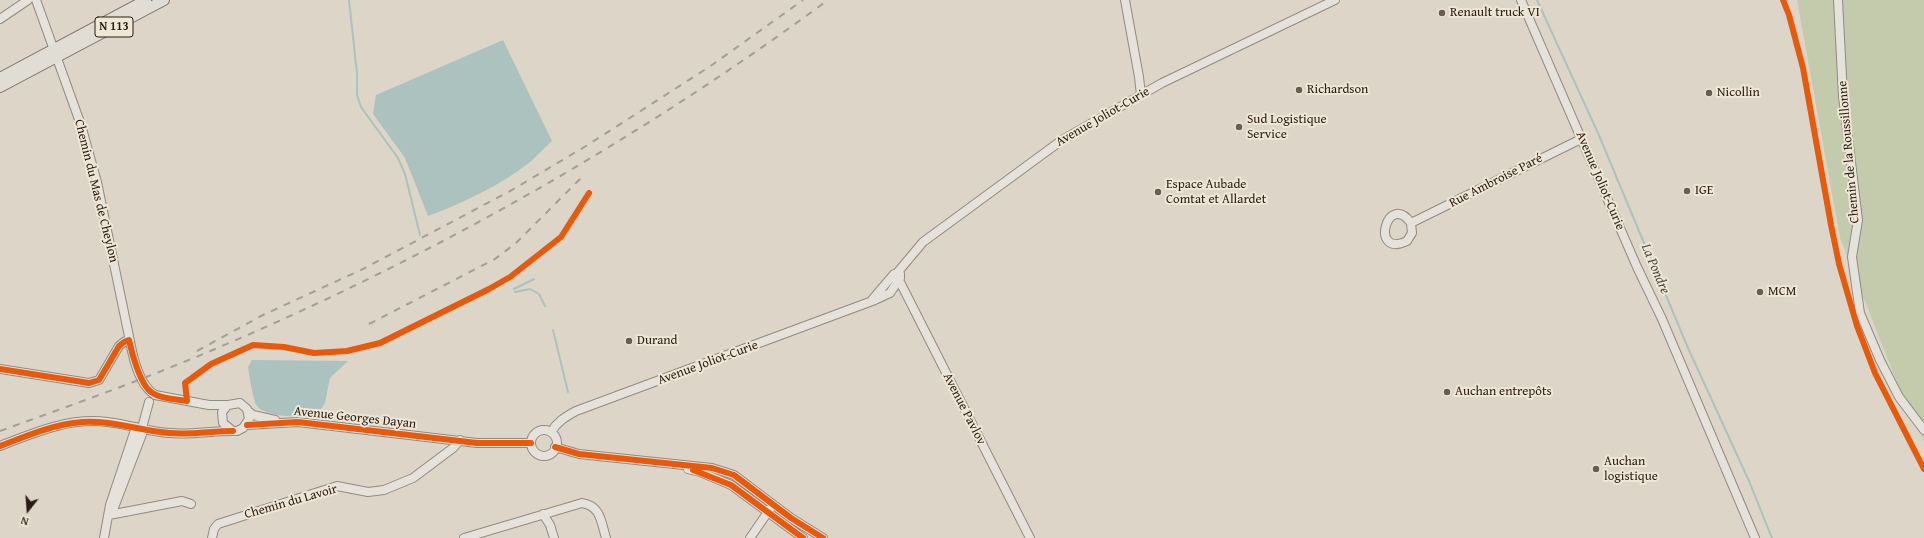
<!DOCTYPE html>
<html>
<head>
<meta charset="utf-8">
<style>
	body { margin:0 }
	#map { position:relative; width:1924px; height:538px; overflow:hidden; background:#ddd6c8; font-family:"Gentium Book Plus",serif }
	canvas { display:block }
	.north { position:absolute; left:8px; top:490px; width:40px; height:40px; -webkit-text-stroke:3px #eee7d6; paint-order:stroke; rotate:197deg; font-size:11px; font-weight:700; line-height:16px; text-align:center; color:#2c1b14 }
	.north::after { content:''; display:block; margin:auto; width:14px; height:18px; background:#2c1b14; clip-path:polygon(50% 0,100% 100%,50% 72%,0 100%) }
</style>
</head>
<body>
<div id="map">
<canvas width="1924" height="538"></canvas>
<div class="north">N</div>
</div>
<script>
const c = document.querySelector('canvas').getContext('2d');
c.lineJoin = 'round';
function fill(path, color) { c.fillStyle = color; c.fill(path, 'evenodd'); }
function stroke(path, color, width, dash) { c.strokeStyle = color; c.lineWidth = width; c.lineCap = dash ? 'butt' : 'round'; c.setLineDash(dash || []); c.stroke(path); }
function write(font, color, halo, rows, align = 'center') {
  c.font = font + ' "Gentium Book Plus",serif'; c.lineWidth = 4; c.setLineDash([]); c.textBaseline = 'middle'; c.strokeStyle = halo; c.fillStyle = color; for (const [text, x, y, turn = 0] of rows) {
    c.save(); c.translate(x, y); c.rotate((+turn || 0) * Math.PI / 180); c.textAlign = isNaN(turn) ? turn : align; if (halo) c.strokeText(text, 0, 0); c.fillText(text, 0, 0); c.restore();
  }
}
fill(new Path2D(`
	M1797,0H1924V441L1894,375L1840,238Z`), '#c4caac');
fill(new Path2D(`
	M503,40L552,141C544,148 537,156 529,163C499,186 463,203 428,216L405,158L373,114L376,95Z
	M252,360L348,361L330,378L325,403L321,409H315L314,415C301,418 265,417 257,406C253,401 249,374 248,367Z`), '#acc2be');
stroke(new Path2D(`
	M349,0L357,74V95L361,107L398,158L405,174L420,235
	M1537,0L1598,133L1688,348L1749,481L1772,538
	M514,289L534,279
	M515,292L530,289L539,294L545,306
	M553,330L568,392`), '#acc2be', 2);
const minor = new Path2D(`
	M36,0L81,125L97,182L132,351C135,365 142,387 155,395L209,405H228
	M1125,0L1139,77L1141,95
	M1521,0L1637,267L1662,319L1755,538
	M1838,0L1843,96L1858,220L1852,257L1860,313L1880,360L1899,397L1924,430
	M0,19L28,0
	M1411,223L1412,233L1407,241C1369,259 1387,190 1411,223L1581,139
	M897,273L923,242L1062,140L1162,83L1335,0
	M899,280L1030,538
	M0,369L89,383L99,380L119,346L124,342L129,340
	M248,411L253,415L275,420
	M247,425L298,422L477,443H531
	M142,428L149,402
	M531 443a13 13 0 1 1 26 0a13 13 0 1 1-26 0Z
	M551,432C557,422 565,417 576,411L875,300L890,293L900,278V274H894L871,301
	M0,446C33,433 70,417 107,422C128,424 149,432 170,433C193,435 215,430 237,431L243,428L249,419L247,409L240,403L228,405L222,412L223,423L233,431
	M555,447L579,454L712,468L734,475L791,518L823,538
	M688,469L700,472L731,485L803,538
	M113,510L144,429
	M543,514L550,525L554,538
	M109,515L182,501L191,504
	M104,538L110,505L136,427
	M212,538L214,529L218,524L337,486L368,492L384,490L413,478L453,448L460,440
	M464,538L582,503C601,506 601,522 606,538
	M750,538L770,509`);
const major = new Path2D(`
	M0,78L146,0
	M0,87L164,0`);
stroke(minor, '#908a82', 10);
stroke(major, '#777169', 12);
stroke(minor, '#e5e2db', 8);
stroke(major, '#e0ddd4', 10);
stroke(new Path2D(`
	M369,324L495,259L516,243L585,174
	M197,351L263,315L363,269L512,190L586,146L650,105L712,65L803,0
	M0,431C72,405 145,379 215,349C432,257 638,140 828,0`), '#a29e98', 2, [7, 7]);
stroke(new Path2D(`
	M1783,0L1789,15L1803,68L1831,225L1839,264L1857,326L1875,373L1924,469
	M0,369L89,383L99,380L119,346L124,342L129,340C132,354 140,384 151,392C160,399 176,399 187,401L185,383L211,364L253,345L284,347L314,353L347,351L380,343L489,289L510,277L561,237L589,193
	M247,425L298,422L477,443H531
	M0,446C26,436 54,424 82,422C113,420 140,431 170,433C191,435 212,431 233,431
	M555,447L579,454L712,468L734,475L791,518L823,538
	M693,470L731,485L803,538`), '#e8590c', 6);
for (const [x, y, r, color] of [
	[1442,13,4,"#6a5c53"],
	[1299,90,4,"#6a5c53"],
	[1709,93,4,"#6a5c53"],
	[1239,127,4,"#6a5c53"],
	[1687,191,4,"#6a5c53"],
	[1158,192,4,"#6a5c53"],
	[1760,292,4,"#6a5c53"],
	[629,341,4,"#6a5c53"],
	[1447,392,4,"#6a5c53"],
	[1596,469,4,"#6a5c53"]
]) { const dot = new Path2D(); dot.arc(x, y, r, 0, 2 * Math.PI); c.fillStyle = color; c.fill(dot); stroke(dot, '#eee7d6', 1.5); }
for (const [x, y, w] of [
	[114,27,38]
]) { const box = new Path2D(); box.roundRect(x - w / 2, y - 10, w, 20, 3); c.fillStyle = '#eee7d6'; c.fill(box); stroke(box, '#2c1b14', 1); }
write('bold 12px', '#2c1b14', null, [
	["N 113",114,27]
]);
write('13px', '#2c1b14', '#eee7d6', [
	["Renault truck VI",1450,13],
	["Richardson",1307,90],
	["Nicollin",1717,93],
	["Sud Logistique",1247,120],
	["Service",1247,135],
	["Espace Aubade",1166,185],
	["Comtat et Allardet",1166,200],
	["IGE",1695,191],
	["MCM",1768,292],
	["Durand",637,341],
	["Auchan entrepôts",1455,392],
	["Auchan",1604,462],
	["logistique",1604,477]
], 'left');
write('13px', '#2c1b14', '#eee7d6', [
	["Avenue Joliot-Curie",1103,117,-30],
	["Chemin de la Roussillonne",1849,152,-95],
	["Rue Ambroise Paré",1496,181,-27],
	["Avenue Joliot-Curie",1600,181,67],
	["Chemin du Mas de Cheylon",96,191,76],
	["Avenue Joliot-Curie",708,363,-20],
	["Avenue Pavlov",964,409,63],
	["Avenue Georges Dayan",355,418,6],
	["Chemin du Lavoir",291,502,-16]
]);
write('italic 14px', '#4c4b46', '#eee7d6', [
	["La Pondre",1655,269,67]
]);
</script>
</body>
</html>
